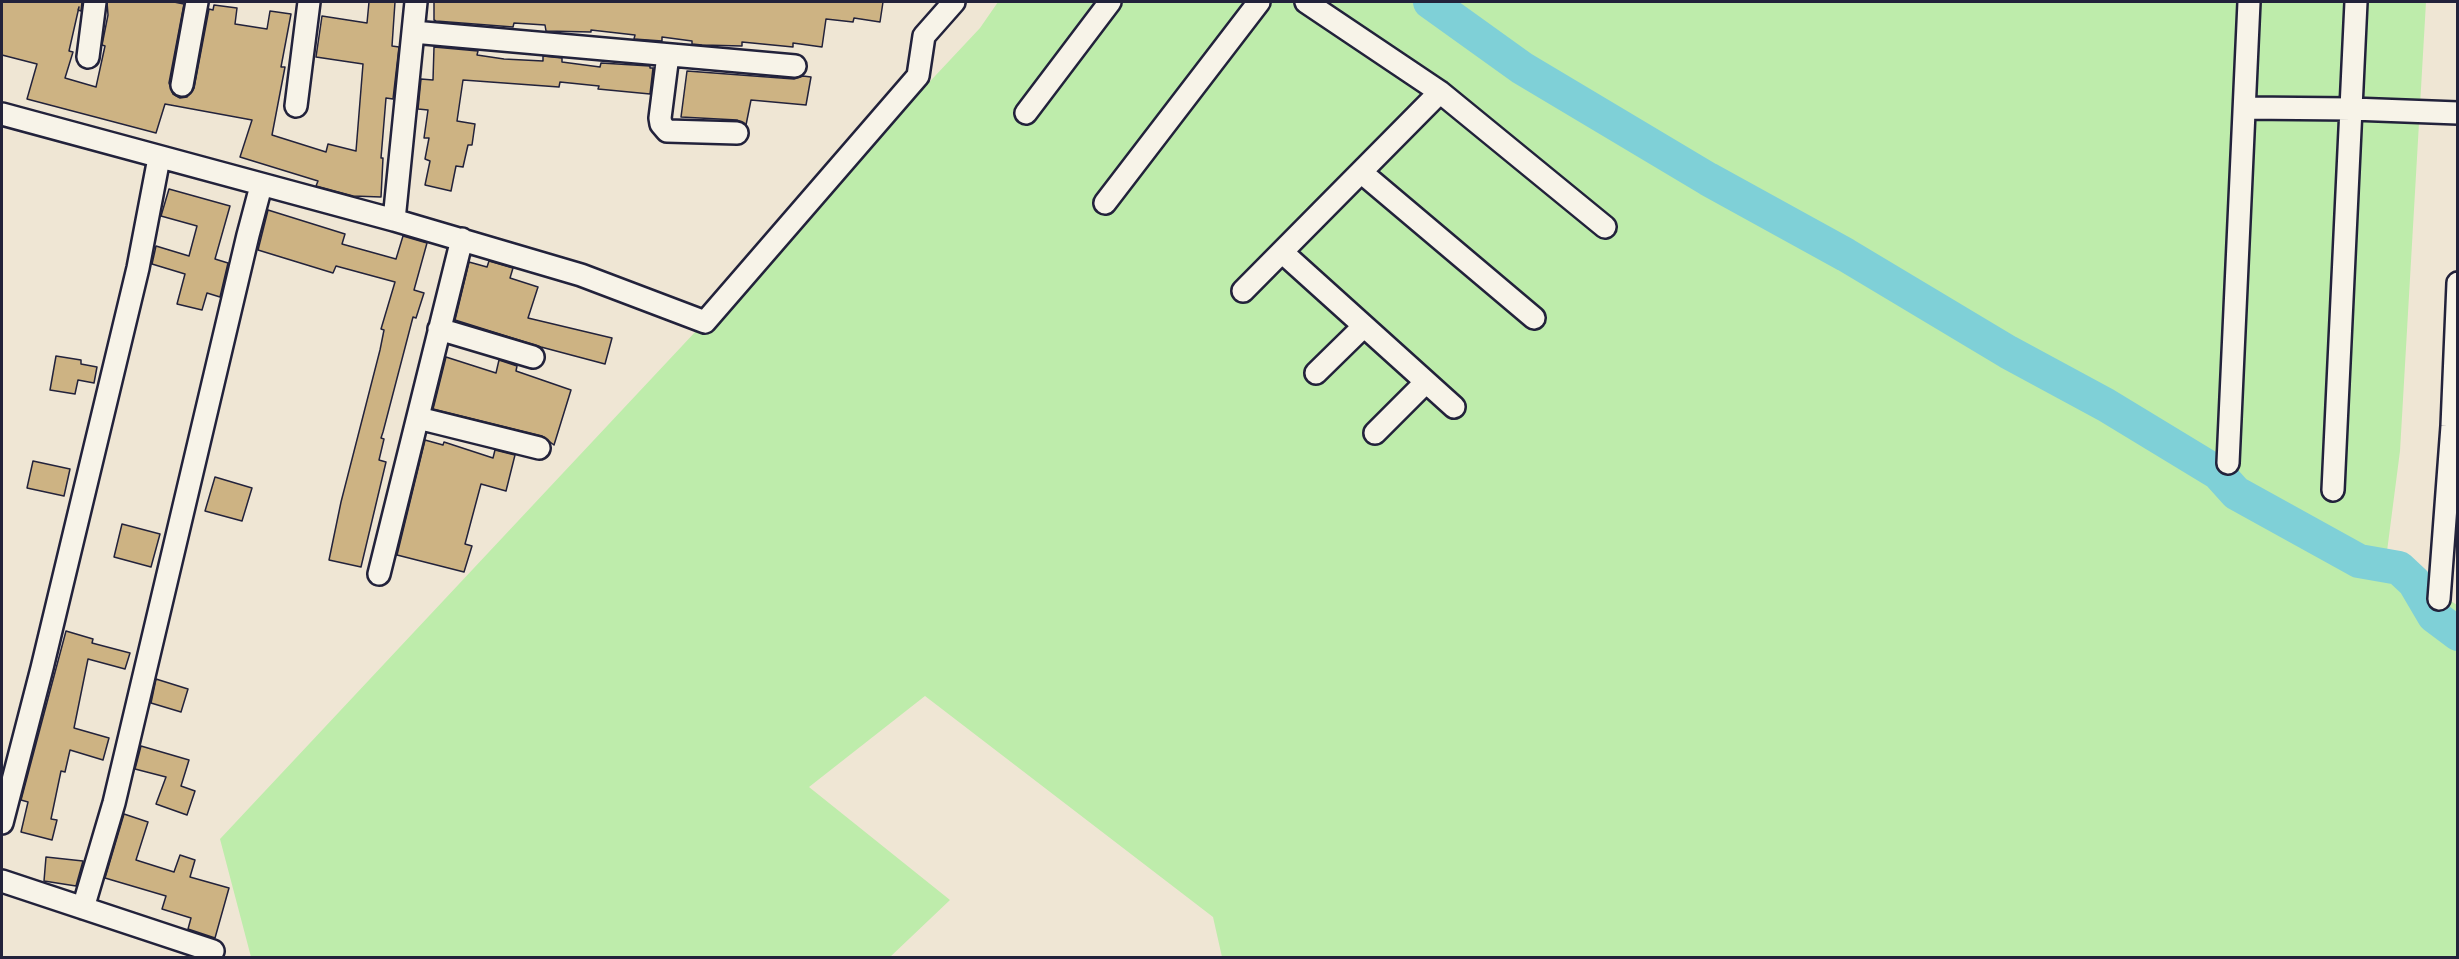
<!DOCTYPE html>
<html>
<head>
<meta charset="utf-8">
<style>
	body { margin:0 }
	#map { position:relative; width:2459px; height:959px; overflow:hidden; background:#efe6d4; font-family:Pangolin,sans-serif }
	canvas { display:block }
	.frame { position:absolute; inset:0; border:3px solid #22223b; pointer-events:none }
</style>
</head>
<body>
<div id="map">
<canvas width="2459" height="959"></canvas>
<div class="frame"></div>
</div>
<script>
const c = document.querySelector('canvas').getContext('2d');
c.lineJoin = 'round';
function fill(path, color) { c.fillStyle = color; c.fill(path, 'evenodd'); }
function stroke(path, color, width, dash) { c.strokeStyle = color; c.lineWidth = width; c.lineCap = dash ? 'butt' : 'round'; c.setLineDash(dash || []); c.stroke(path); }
fill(new Path2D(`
	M998,2H2426L2400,451L2386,559L2457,605V957H1222L1213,917L925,696L809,787L950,900L890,957H251L220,839L980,28Z`), '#beecab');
stroke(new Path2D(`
	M1430,2L1522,68L1708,179L1846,255L2008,352L2106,405L2218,473L2236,493L2359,561L2399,568L2414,582L2434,616L2458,634`), '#7fd0d7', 34);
const building = new Path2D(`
	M2,2H82L81,11L78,10L79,7L69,51L73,52L65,78L96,87L105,46L102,45L108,15L107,2H174L184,4L169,83L173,94L180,98L187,97L194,88L209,9L213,10L214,5L237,8L235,24L267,29L270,11L291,14L281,67H285L272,135L326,152L328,144L356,151L363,64L316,57L322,16L367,23L369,2H395L392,46L399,47L393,99L386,98L381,158H383L381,197L353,196L316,186L318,181L240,157L252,120L165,104L156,133L27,99L37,64L2,55Z
	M434,2H883L880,22L854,18L853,22L826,19L822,47L793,43V47L742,42V46L702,45L692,44V41L662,37V41L634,39L635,35L591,30V32L546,31L545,25L514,23L513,27L436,21L434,20Z
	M434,47L478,51L477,55L504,59L543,61V56L562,58V62L600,67L601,63L650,66V68H653L650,94L598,89L599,86L560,82L559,87L463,80L457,121L475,124L472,145H468L463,167L456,166L451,191L425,185L430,161L425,159L429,138H424L428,110L418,109L421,79L433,80Z
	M687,71L794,79L803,76L811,77L806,105L751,100L746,125L737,120L681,117Z
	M169,189L230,206L215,259L228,263L220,297L207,293L202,310L177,304L185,274L152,264L156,246L189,256L197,226L161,216Z
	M268,210L345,234L342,244L396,259L403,236L427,243L414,290L424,293L416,318L413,317L383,432L381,438L384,439L379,460L386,462L361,567L329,560L341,502L380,350L384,330L381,329L395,282L336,266L333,273L258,250Z
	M489,261L513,268L510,278L538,287L528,318L612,338L605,364L541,347L455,320L469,262L487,267Z
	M56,356L81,360V364L97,367L94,383L78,380L75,394L50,390Z
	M446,357L496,373L499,360L517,366L516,371L571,390L554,445L542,436L433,409Z
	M425,440L443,445L444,442L493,458L495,450L515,455L506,491L481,484L465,544L472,546L464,572L397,555Z
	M33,461L70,469L64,496L27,488Z
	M215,477L252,488L242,521L205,511Z
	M122,524L160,534L151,567L114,557Z
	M66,631L93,639L92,643L130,653L125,669L88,659L74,728L109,738L103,760L70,750L65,772L61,771L51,819L57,820L52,840L21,832L28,802L21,800Z
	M156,679L188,689L181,712L151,703Z
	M141,746L189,760L181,786L195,791L187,815L156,804L166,777L135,769Z
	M124,814L148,822L136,860L174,872L180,855L195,860L190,877L229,888L215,938L188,929L191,918L162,909L166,896L105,878Z
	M46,857L83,861L76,886L44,881Z`);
fill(building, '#cdb383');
stroke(building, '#22223b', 1.5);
const minor = new Path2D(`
	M416,2L394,220L581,275L705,322L918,76L924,36L954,2
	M1306,2L1440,92L1605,227
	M413,32L795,66
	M668,55L660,118L661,124L667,131L737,133
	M88,57L95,2
	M182,85L197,2
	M296,106L309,2
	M2245,108L2352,109L2458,113
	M1026,113L1110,2
	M2,114L394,220
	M1361,172L1534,318
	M1105,203L1259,2
	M1282,252L1454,407
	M1243,291L1440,92
	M439,329L533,357
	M1316,373L1364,326
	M418,418L539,448
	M1375,433L1426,382
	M2228,463L2249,2
	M2333,490L2356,2
	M379,574L462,239
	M2439,599L2452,426L2458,283
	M2,823L42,668L138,268L159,158
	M2,881L213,951
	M83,908L114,803L248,235L261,186`);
stroke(minor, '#22223b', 26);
stroke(minor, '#f7f3e8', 21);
</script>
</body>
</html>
